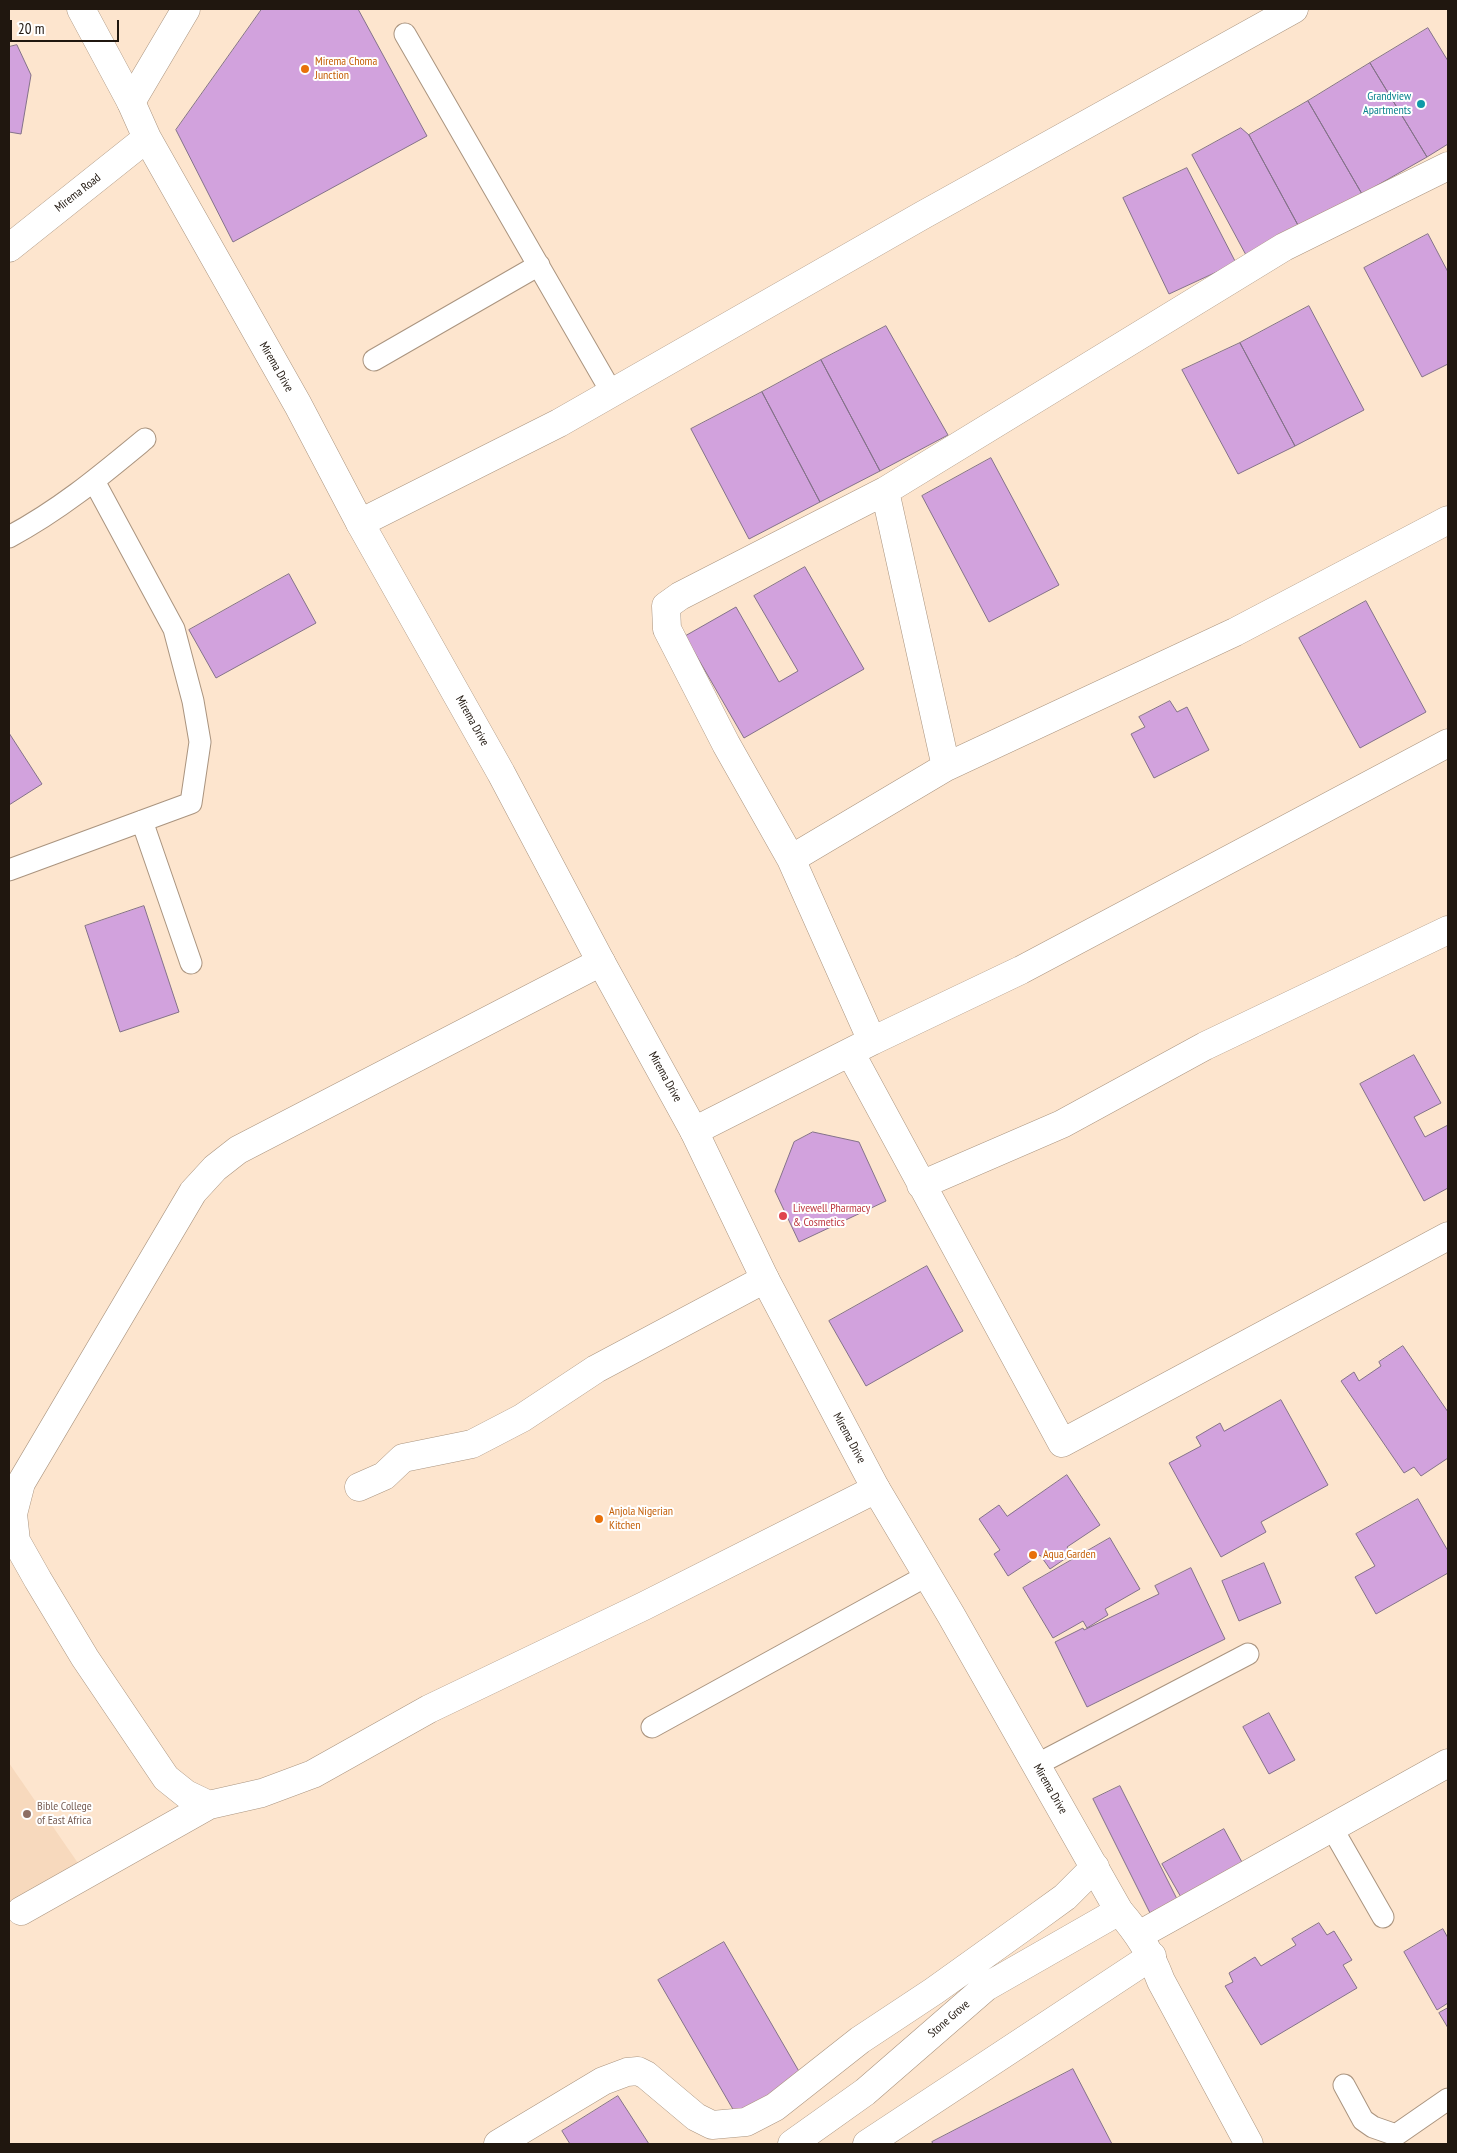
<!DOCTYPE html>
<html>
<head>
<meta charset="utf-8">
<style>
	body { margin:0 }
	#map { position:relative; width:1457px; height:2153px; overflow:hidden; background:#fde5ce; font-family:"PT Sans Narrow",sans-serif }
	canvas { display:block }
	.frame { position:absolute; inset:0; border:10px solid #20170f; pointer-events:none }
	.scale { position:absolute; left:10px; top:20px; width:109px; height:22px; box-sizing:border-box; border:2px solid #20170f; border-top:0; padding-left:6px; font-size:15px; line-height:18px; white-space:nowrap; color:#20170f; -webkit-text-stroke:4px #fff; paint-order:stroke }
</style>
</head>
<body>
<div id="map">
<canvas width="1457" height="2153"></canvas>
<div class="frame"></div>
<div class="scale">20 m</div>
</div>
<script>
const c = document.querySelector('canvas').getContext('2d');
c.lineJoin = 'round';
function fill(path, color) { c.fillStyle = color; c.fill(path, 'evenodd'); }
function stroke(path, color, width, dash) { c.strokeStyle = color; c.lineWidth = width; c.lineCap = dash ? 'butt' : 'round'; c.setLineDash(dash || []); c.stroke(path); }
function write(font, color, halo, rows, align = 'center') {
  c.font = font + ' "PT Sans Narrow",sans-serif'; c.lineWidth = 4; c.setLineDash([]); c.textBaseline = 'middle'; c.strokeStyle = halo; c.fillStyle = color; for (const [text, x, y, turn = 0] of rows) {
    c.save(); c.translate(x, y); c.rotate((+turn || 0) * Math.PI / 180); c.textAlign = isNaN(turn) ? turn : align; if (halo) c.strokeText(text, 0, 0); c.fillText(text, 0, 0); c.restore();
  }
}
fill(new Path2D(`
	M9,1763L80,1866L9,1902Z`), '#f7d9bd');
const building = new Path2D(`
	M262,9H358L427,136L233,242L176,130Z
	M1428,28L1448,61V144L1427,157L1370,63Z
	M17,45L31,75L21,134L9,132V47Z
	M1370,63L1427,157L1362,194L1308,101Z
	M1308,101L1362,194L1299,227L1249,135Z
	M1241,128L1249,135L1299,227L1246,255L1192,155Z
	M1187,168L1236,263L1169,294L1123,198Z
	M1428,234L1448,272V364L1422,377L1364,268Z
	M1309,306L1364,410L1295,446L1240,343Z
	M886,326L948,435L880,471L821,360Z
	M1240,343L1295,446L1238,474L1182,370Z
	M821,360L880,471L820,502L762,392Z
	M762,392L820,502L749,539L691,429Z
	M991,458L1059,585L989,622L922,496Z
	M805,567L864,669L744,738L685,636L736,607L779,682L798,671L754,596Z
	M289,574L316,623L216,678L189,630Z
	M1366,601L1426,712L1360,748L1299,638Z
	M1170,701L1177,712L1187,707L1209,750L1154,778L1131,734L1145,727L1139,717Z
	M9,733L42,784L9,805Z
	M144,906L179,1012L120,1032L85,926Z
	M1414,1055L1441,1103L1414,1117L1425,1137L1448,1125V1188L1424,1201L1360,1084Z
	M813,1132L859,1142L886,1201L799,1242L775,1191L794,1142Z
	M927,1266L963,1331L866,1386L829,1321Z
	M1403,1346L1448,1412V1458L1421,1476L1414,1467L1404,1473L1341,1381L1354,1372L1359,1381L1381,1366L1379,1362Z
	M1281,1400L1328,1485L1261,1522L1266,1532L1221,1557L1169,1463L1201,1446L1196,1437L1220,1423L1224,1431Z
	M1067,1475L1100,1525L1067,1547L1072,1554L1050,1569L1040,1555L1008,1576L994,1554L1000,1550L979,1519L999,1505L1007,1516Z
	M1418,1499L1448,1551V1573L1376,1614L1355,1577L1375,1566L1356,1534Z
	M1110,1538L1140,1589L1105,1609L1108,1615L1087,1628L1083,1621L1053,1638L1023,1588Z
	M1264,1563L1281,1603L1239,1621L1222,1581Z
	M1191,1568L1225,1639L1087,1707L1055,1642L1083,1628L1084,1630L1159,1594L1155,1586Z
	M1269,1713L1295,1760L1269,1774L1243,1727Z
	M1120,1786L1177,1899L1150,1913L1093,1799Z
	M1224,1829L1243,1864L1182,1899L1162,1864Z
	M1319,1923L1327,1935L1334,1931L1352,1960L1343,1965L1357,1988L1261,2045L1225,1986L1233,1982L1229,1973L1255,1957L1261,1966L1296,1945L1292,1939Z
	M1443,1929L1448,1938V2003L1437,2010L1404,1952Z
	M724,1942L804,2080L738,2118L658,1980Z
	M1448,2008V2028L1439,2013Z
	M1073,2069L1112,2144H933L932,2142Z
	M618,2096L649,2144H570L562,2131Z`);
fill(building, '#d2a2dd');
stroke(building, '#847289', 1);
const service = new Path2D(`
	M405,34L612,393
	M374,360L539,265
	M9,537C61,509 99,477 145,439
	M142,821L191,963
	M9,870L191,803L200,742L193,701L174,629L94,481
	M652,1727L928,1575
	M1036,1765L1248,1654
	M1332,1828L1383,1917
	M1344,2085L1363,2120L1373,2127L1396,2135L1448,2099`);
const minor = new Path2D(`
	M131,102L186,9
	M885,491L946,767
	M360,523L559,423L923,215L1294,9
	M791,859L726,744L667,629L666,606L680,596L885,491L1284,247L1448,166
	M601,962L238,1150L215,1168L193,1192L21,1483L13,1514L16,1541L38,1580L85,1658L166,1778L186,1794L209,1805L262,1793L313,1774L429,1709L644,1606L876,1489
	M872,1041L791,859L946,767L1235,632L1448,520
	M850,1052L1062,1443L1448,1236
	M694,1131L872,1041L1021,970L1448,743
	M921,1185L1062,1124L1205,1046L1448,930
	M359,1487L384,1476L403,1458L472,1444L522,1418L596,1369L765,1279
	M21,1911L209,1805
	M1139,1935L1448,1763
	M498,2144L603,2081L627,2072L638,2071L646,2075L696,2117L712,2125L746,2122L775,2107L860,2040L934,1991L1036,1918L1065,1897L1095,1867
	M792,2144L865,2092L986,1987L1119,1911
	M867,2144L1152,1956`);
const tertiary = new Path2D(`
	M81,9L131,102L147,138L298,405L360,523L501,773L601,962L694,1131L765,1279L876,1489L951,1615L1119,1911C1139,1934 1150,1952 1161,1981L1249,2144
	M9,248L147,138`);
stroke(service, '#aa947f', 23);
stroke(minor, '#aa947f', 29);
stroke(tertiary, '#aa947f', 29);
stroke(service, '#fff', 21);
stroke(minor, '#fff', 28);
stroke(tertiary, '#fff', 28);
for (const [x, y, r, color] of [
	[305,69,5,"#e8710a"],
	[1421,104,5,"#0f9aa8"],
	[783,1216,5,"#e0444e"],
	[599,1519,5,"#e8710a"],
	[1033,1555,5,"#e8710a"],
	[27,1814,5,"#8d6e63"]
]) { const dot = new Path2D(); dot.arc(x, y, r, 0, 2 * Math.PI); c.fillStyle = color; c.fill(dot); stroke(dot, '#fff', 2); }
write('12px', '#c56008', '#fff', [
	["Mirema Choma",315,62],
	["Junction",315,76],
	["Anjola Nigerian",609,1512],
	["Kitchen",609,1526],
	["Aqua Garden",1043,1555]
], 'left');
write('12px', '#0d838f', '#fff', [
	["Grandview",1411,97],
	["Apartments",1411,111]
], 'right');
write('12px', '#20170f', '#fff', [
	["Mirema Road",78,193,-38],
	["Mirema Drive",276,367,60],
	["Mirema Drive",472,721,61],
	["Mirema Drive",665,1077,61],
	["Mirema Drive",849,1438,62],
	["Mirema Drive",1050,1789,60],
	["Stone Grove",949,2019,-41]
]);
write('12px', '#be3a42', '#fff', [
	["Livewell Pharmacy",793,1209],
	["& Cosmetics",793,1223]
], 'left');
write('12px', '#785e54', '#fff', [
	["Bible College",37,1807],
	["of East Africa",37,1821]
], 'left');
</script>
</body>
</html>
